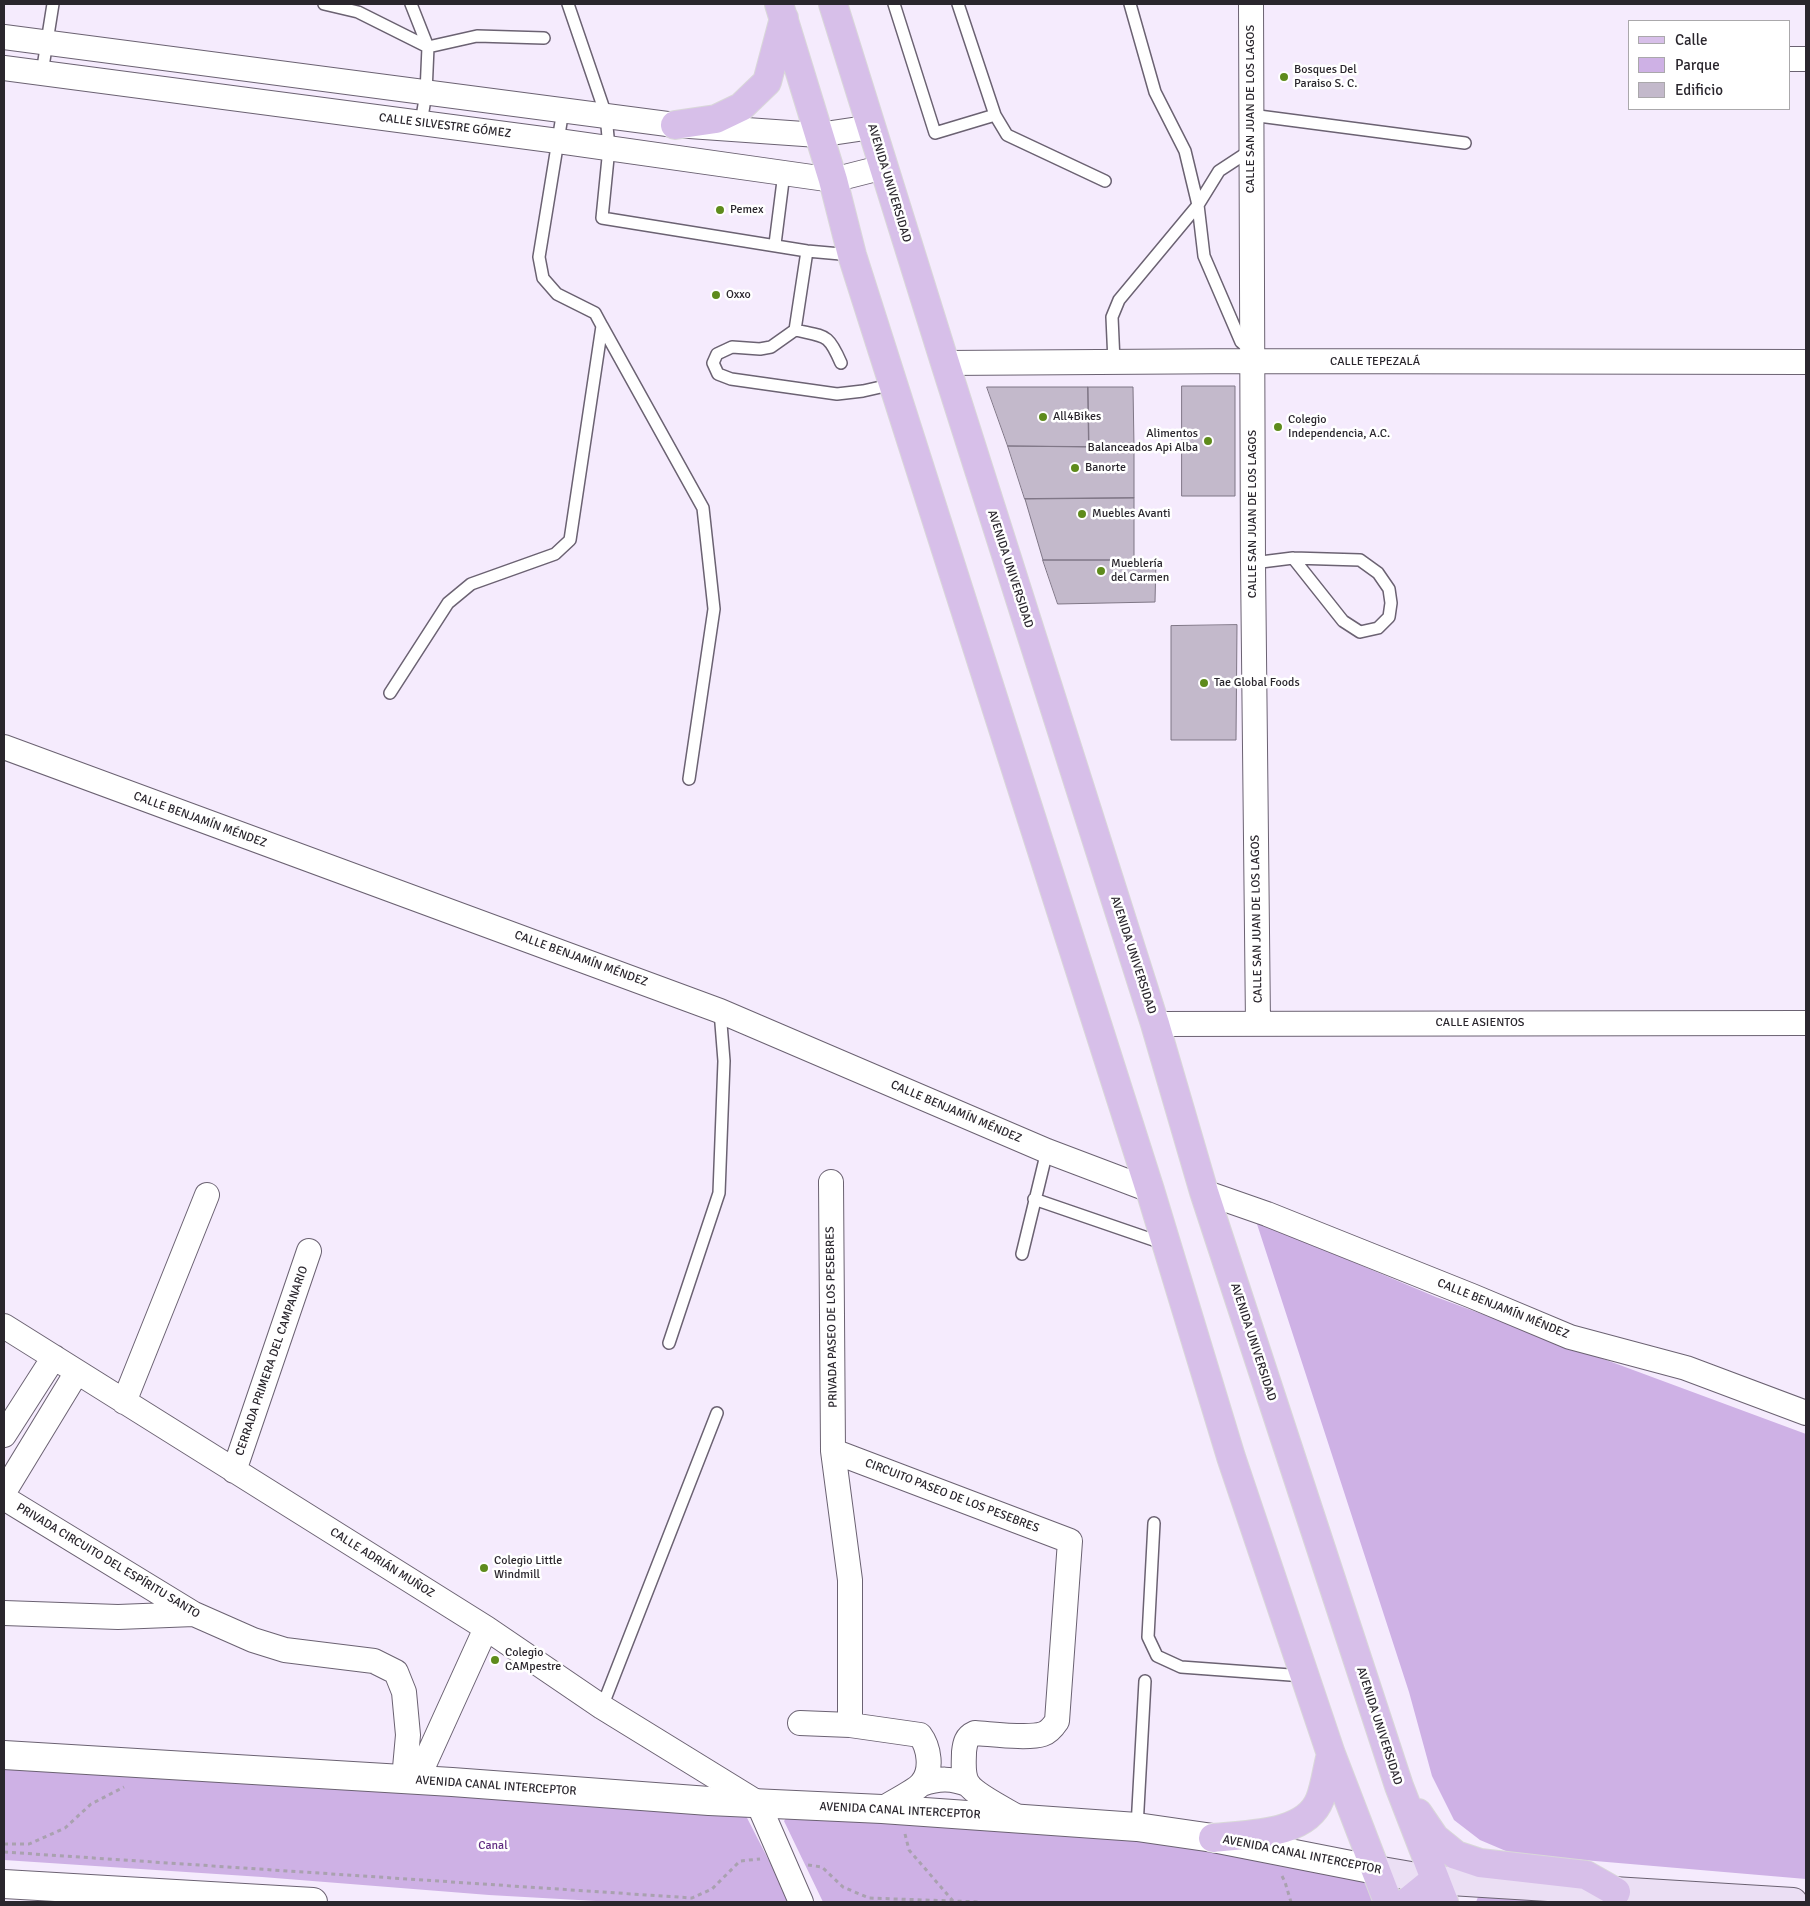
<!DOCTYPE html>
<html>
<head>
<meta charset="utf-8">
<style>
	body { margin:0 }
	#map { position:relative; width:1810px; height:1906px; overflow:hidden; background:#f5ebfd; font-family:Signika,sans-serif }
	canvas { display:block }
	.frame { position:absolute; inset:0; border:5px solid #2a262d; pointer-events:none }
	.legend { position:absolute; left:1628px; top:20px; width:162px; height:90px; box-sizing:border-box; background:#fff; border:1px solid #aaa8ab; margin:0; padding:6px 9px; list-style:none; font-size:15px; color:#2a262d }
	.legend li { display:flex; align-items:center; gap:10px; height:25px }
	.legend b { width:25px; border:1px solid #aaa8ab }
</style>
</head>
<body>
<div id="map">
<canvas width="1810" height="1906"></canvas>
<div class="frame"></div>
<ul class="legend">
<li><b style="height:6px;background:#d7bfe9"></b>Calle</li>
<li><b style="height:14px;background:#ceb1e5"></b>Parque</li>
<li><b style="height:14px;background:#c3b9cb"></b>Edificio</li>
</ul>
</div>
<script>
const c = document.querySelector('canvas').getContext('2d');
c.lineJoin = 'round';
function fill(path, color) { c.fillStyle = color; c.fill(path, 'evenodd'); }
function stroke(path, color, width, dash) { c.strokeStyle = color; c.lineWidth = width; c.lineCap = dash ? 'butt' : 'round'; c.setLineDash(dash || []); c.stroke(path); }
function write(font, color, halo, rows, align = 'center') {
  c.font = font + ' Signika,sans-serif'; c.lineWidth = 5; c.setLineDash([]); c.textBaseline = 'middle'; c.strokeStyle = halo; c.fillStyle = color; for (const [text, x, y, turn = 0] of rows) {
    c.save(); c.translate(x, y); c.rotate((+turn || 0) * Math.PI / 180); c.textAlign = isNaN(turn) ? turn : align; if (halo) c.strokeText(text, 0, 0); c.fillText(text, 0, 0); c.restore();
  }
}
fill(new Path2D(`
	M1256,1221L1436,1297L1806,1434V1879L1513,1854L1480,1840L1454,1820L1432,1776L1409,1692Z
	M4,1766L743,1810L786,1894V1902H614L489,1895L262,1877L4,1860Z
	M791,1812L1160,1837L1364,1868L1374,1902H823L784,1821Z
	M1480,1892L1650,1902H1476Z`), '#ceb1e5');
const building = new Path2D(`
	M1182,386H1235V496H1182Z
	M987,387H1088L1089,447L1008,446Z
	M1088,387H1133L1134,447H1089Z
	M1008,446L1134,447V498L1025,499Z
	M1134,498V560H1043L1025,499Z
	M1043,560H1156L1155,602L1058,604Z
	M1237,625L1236,740H1171V626Z`);
fill(building, '#c3b9cb');
stroke(building, '#7f7686', 1);
const service = new Path2D(`
	M324,4L358,12L428,47L426,93L421,123
	M411,4L428,47L477,36L544,38
	M568,4L606,115L609,148L602,218L807,251L852,255
	M894,4L935,133L995,115
	M958,4L995,115L1007,135L1105,181
	M1130,4L1155,92L1185,151L1198,205L1204,256L1241,342L1250,350
	M42,73L53,4
	M1251,115L1465,143
	M775,244L784,173
	M807,251L795,330L771,347L760,349L732,347L717,354L713,363L718,374L731,379L837,394L863,391L894,384
	M602,326L703,508L714,609L689,779
	M795,330C826,337 828,333 841,363
	M1114,362L1112,317L1119,300L1198,205L1219,171L1251,150
	M1253,563L1293,558L1360,560L1378,573L1389,589L1391,603L1389,617L1378,628L1360,632L1343,621L1293,558
	M390,693L448,603L471,584L555,554L570,540L602,326L595,313L557,294L543,278L539,257L563,110
	M1034,1199L1165,1244
	M1022,1254L1047,1151
	M669,1343L719,1193L724,1061L720,1011
	M1154,1523L1148,1637L1157,1656L1181,1667L1304,1676
	M602,1707L717,1413
	M1137,1827L1145,1681`);
const minor = new Path2D(`
	M1251,4L1253,563L1258,1024
	M4,37L675,125L818,135L872,127
	M1789,59H1806
	M4,68L558,141L833,180L884,167
	M945,363L1253,361L1806,362
	M4,747L720,1011L1047,1151L1150,1190
	M1155,1024L1806,1023
	M831,1182L833,1451L850,1580V1725
	M1204,1192L1267,1214L1472,1296L1570,1337L1686,1368L1806,1413
	M4,1326L486,1628L602,1707L758,1803L801,1902
	M124,1402L207,1195
	M4,1435L54,1357
	M833,1451L1070,1541L1057,1721C1053,1727 1049,1732 1043,1734C1028,1739 992,1734 975,1733C966,1737 965,1743 964,1752C964,1762 962,1775 968,1784C975,1795 1008,1811 1021,1819
	M234,1471L309,1251
	M4,1492L77,1372
	M4,1498L194,1614L253,1640L285,1650L374,1661L396,1672L404,1692L408,1735L404,1779
	M4,1613L118,1617L194,1614
	M800,1723L850,1725L920,1735C929,1747 933,1770 922,1783C917,1790 891,1803 882,1809
	M417,1780L486,1628
	M922,1784C939,1778 952,1778 969,1785`);
const tertiary = new Path2D(`
	M4,1755L452,1782L709,1801L882,1809L1137,1827L1213,1838L1376,1870
	M4,1884L313,1902`);
const secondary = new Path2D(`
	M1376,1870L1434,1880L1793,1902`);
const primary = new Path2D(`
	M779,4L833,180L852,255L1150,1190L1231,1457L1331,1754L1388,1902
	M833,4L945,363L1155,1024L1204,1192L1399,1786L1444,1902
	M675,125L716,119L741,107L767,82L784,18
	M1418,1813L1435,1838L1456,1855L1480,1863L1586,1875L1616,1892
	M1213,1838C1246,1834 1306,1836 1320,1799C1325,1786 1327,1769 1331,1754
	M1407,1902L1434,1880`);
stroke(service, '#6b6272', 14);
stroke(minor, '#6b6272', 26);
stroke(tertiary, '#6b6272', 30);
stroke(secondary, '#6b6272', 30);
stroke(primary, '#d9d8d9', 30);
stroke(new Path2D(`
	M905,1834L909,1850L953,1901
	M4,1844H29L65,1828L91,1804L124,1787
	M4,1852L692,1898L712,1889L740,1861L760,1859
	M808,1865L822,1867L843,1887L869,1898L981,1902
	M1282,1876L1285,1882L1291,1902`), '#a9a1af', 3, [4, 4]);
stroke(service, '#fff', 11);
stroke(minor, '#fff', 24);
stroke(tertiary, '#fff', 28);
stroke(secondary, '#ebdff4', 28);
stroke(primary, '#d7bfe9', 28);
for (const [x, y, r, color] of [
	[1284,77,5,"#5e8b1c"],
	[720,210,5,"#5e8b1c"],
	[716,295,5,"#5e8b1c"],
	[1043,417,5,"#5e8b1c"],
	[1278,427,5,"#5e8b1c"],
	[1208,441,5,"#5e8b1c"],
	[1075,468,5,"#5e8b1c"],
	[1082,514,5,"#5e8b1c"],
	[1101,571,5,"#5e8b1c"],
	[1204,683,5,"#5e8b1c"],
	[484,1568,5,"#5e8b1c"],
	[495,1660,5,"#5e8b1c"]
]) { const dot = new Path2D(); dot.arc(x, y, r, 0, 2 * Math.PI); c.fillStyle = color; c.fill(dot); stroke(dot, '#fff', 2); }
write('12px', '#2a262d', '#fff', [
	["Bosques Del",1294,70],
	["Paraiso S. C.",1294,84],
	["Pemex",730,210],
	["Oxxo",726,295],
	["All4Bikes",1053,417],
	["Colegio",1288,420],
	["Independencia, A.C.",1288,434],
	["Alimentos",1198,434,"right"],
	["Balanceados Api Alba",1198,448,"right"],
	["Banorte",1085,468],
	["Muebles Avanti",1092,514],
	["Mueblería",1111,564],
	["del Carmen",1111,578],
	["Tae Global Foods",1214,683],
	["Colegio Little",494,1561],
	["Windmill",494,1575],
	["Colegio",505,1653],
	["CAMpestre",505,1667]
], 'left');
write('12px', '#2a262d', '#fff', [
	["CALLE SAN JUAN DE LOS LAGOS",1251,109,-90],
	["CALLE SILVESTRE GÓMEZ",445,126,7],
	["AVENIDA UNIVERSIDAD",889,183,73],
	["CALLE TEPEZALÁ",1375,362],
	["CALLE SAN JUAN DE LOS LAGOS",1253,514,-90],
	["AVENIDA UNIVERSIDAD",1010,569,72],
	["CALLE BENJAMÍN MÉNDEZ",200,820,20],
	["CALLE SAN JUAN DE LOS LAGOS",1257,919,-91],
	["AVENIDA UNIVERSIDAD",1133,955,72],
	["CALLE BENJAMÍN MÉNDEZ",581,959,20],
	["CALLE ASIENTOS",1480,1023],
	["CALLE BENJAMÍN MÉNDEZ",956,1112,23],
	["CALLE BENJAMÍN MÉNDEZ",1503,1309,22],
	["PRIVADA PASEO DE LOS PESEBRES",832,1317,-91],
	["AVENIDA UNIVERSIDAD",1253,1342,72],
	["CERRADA PRIMERA DEL CAMPANARIO",272,1361,-71],
	["CIRCUITO PASEO DE LOS PESEBRES",952,1496,21],
	["PRIVADA CIRCUITO DEL ESPÍRITU SANTO",108,1561,31],
	["CALLE ADRIÁN MUÑOZ",382,1563,32],
	["AVENIDA UNIVERSIDAD",1379,1726,72],
	["AVENIDA CANAL INTERCEPTOR",496,1786,4],
	["AVENIDA CANAL INTERCEPTOR",900,1811,3],
	["AVENIDA CANAL INTERCEPTOR",1302,1855,11]
]);
write('12px', '#612d82', '#fff', [
	["Canal",493,1846]
]);
</script>
</body>
</html>
